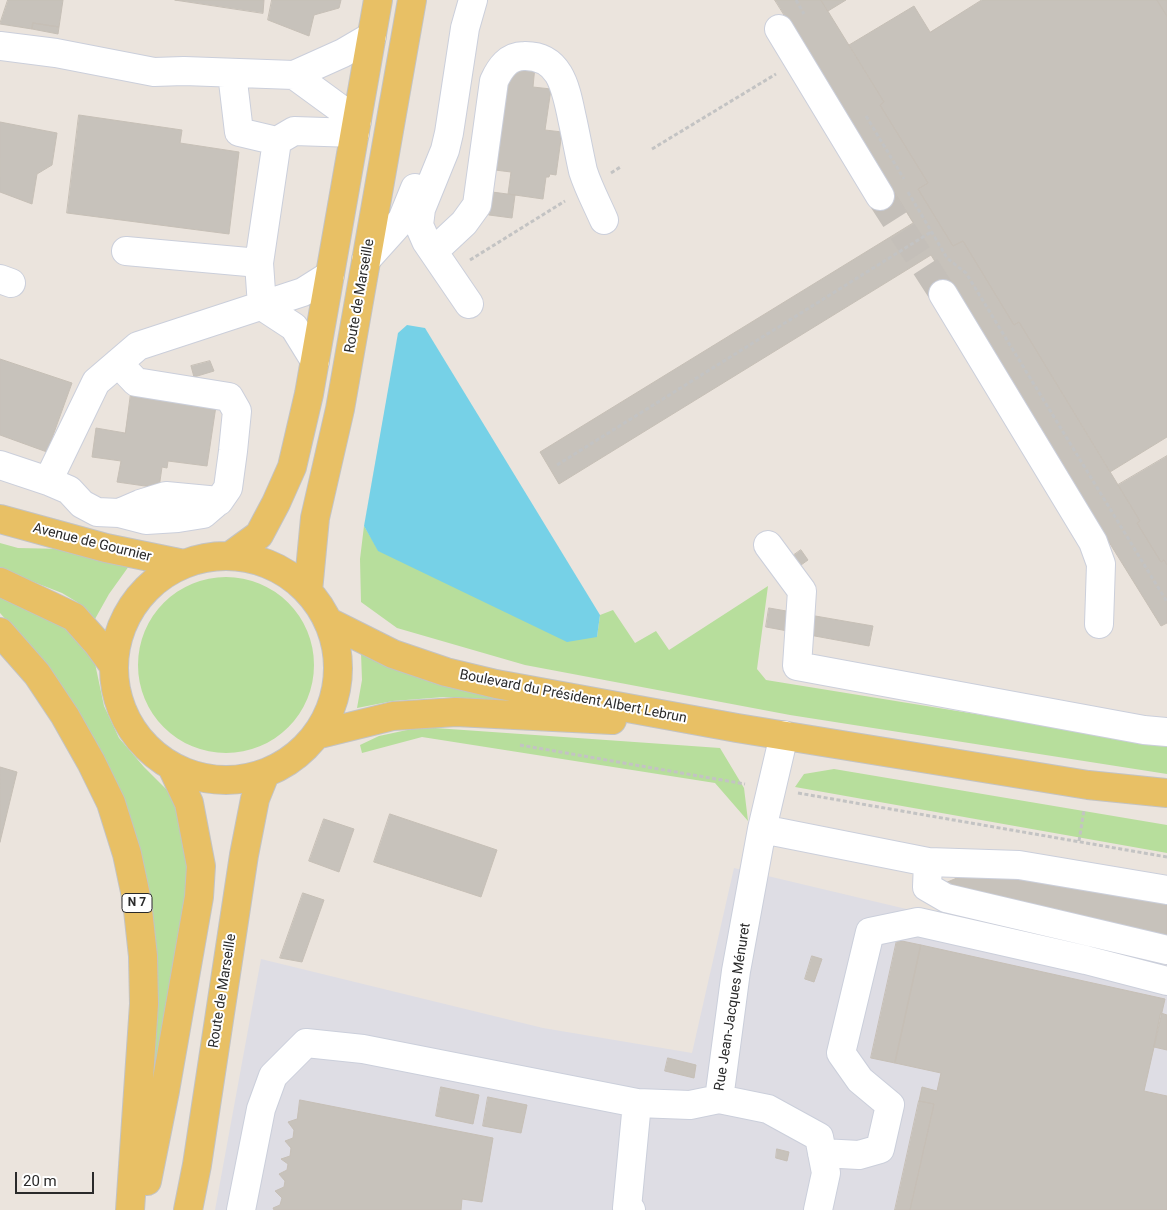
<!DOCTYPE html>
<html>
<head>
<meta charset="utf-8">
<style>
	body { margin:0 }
	#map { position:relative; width:1167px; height:1210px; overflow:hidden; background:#ebe4dd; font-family:Roboto,sans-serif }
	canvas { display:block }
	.scale { position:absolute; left:15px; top:1172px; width:79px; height:22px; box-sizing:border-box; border:2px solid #2a2a2a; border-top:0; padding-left:6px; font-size:15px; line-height:18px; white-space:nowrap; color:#2a2a2a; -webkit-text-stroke:4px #fff; paint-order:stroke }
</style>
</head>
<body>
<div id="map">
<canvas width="1167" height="1210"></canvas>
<div class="scale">20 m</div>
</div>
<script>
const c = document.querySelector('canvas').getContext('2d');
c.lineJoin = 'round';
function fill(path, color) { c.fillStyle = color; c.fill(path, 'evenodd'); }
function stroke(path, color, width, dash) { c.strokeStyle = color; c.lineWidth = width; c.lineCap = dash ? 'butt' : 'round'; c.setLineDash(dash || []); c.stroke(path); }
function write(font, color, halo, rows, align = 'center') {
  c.font = font + ' Roboto,sans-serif'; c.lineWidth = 4; c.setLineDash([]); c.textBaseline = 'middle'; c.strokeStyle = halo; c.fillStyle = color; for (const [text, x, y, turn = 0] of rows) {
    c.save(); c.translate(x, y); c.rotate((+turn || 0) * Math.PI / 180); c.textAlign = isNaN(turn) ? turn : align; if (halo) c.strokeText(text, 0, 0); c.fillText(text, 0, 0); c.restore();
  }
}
fill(new Path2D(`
	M734,868L1167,971V1210H215L261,959L543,1028L692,1053Z`), '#dedde4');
fill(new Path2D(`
	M364,526L379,551L597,637L600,615L613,610L635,643L656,631L669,650L768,586L757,669L766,680L1167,745V774L790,715L525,665L397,628L361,602L360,559Z
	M0,543L18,548L64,549L129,566L109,594L95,619L77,602L62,593L0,569Z
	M138 665a88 88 0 1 1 176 0a88 88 0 1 1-176 0Z
	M0,591L55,614L93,654L104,706L119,738L144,767L171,794L187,830L189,875L150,1116L151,1083L158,1003L153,929L43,661L0,613Z
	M361,653L395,669L446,685L521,703L444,697L393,701L357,708L362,680Z
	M421,727L720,748L744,788L748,821L715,783L422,737L362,753L360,745L379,736Z
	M834,769L1167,825V853L795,787L804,774Z`), '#b7de9c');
fill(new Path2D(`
	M407,325L425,328L600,615L597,637L567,642L378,551L364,526L398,333Z`), '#76d1e7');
const building = new Path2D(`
	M8,0H63L59,27L33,23L32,29L0,24Z
	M175,0H264L263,13Z
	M272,0H341L339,8L314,15L309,36L268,20Z
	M775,0H821L884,102L880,105L928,183L918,189L953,246L963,241L1014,325L1019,322L1140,521L1137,523L1161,562L1164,560L1167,565V623L1161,626L931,255L559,484L540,452L913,223Z
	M821,0H846L828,11Z
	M982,0H1157L1167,16V437L1110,472L1019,322L1014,325L963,241L953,246L918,189L928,183L880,105L884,102L849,45L914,6L930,32Z
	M1157,0H1167V16Z
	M33,23L59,27L58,34L32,29Z
	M535,66L533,87L551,89L545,130L562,132L556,175L550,174L549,177H546L543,199L508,194L511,172L487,169L507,68Z
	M79,115L182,130L180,143L239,152L229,234L67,213Z
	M0,122L57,133L52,165L37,174L32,204L0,192Z
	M492,192L515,195L512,218L489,215Z
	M0,359L72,383L47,452L0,435Z
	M210,361L214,371L194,377L191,366Z
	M131,393L216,406L207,466L168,461L167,468L162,467L159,488L117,482L121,461L92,457L96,428L125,433Z
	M1167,456V565L1164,560L1161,562L1137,523L1140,521L1118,485Z
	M801,550L808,560L801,565L794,555Z
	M769,608L873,626L869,646L766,627Z
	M0,767L17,772L0,842Z
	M390,814L497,850L481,897L374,862Z
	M324,819L354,829L339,872L309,861Z
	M983,873L1167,903V938L938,886L964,875Z
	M303,893L324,900L302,962L280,958Z
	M897,940L921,945L895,1063L871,1058Z
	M921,945L1165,999L1144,1091L1167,1096V1210H910L934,1104L919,1101L922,1087L937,1091L941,1073L895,1063Z
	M812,956L822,959L814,982L805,979Z
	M1161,1013L1167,1015V1050L1154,1047Z
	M668,1058L696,1065L694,1078L665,1071Z
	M441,1087L479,1095L473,1124L436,1116Z
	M488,1097L527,1105L521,1133L483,1126Z
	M300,1100L493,1138L482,1202L462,1199L461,1210H274L273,1208L280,1205L282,1198L275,1191L284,1187L285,1181L279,1174L287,1170L288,1164L281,1159L290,1156L291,1148L285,1141L293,1138L294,1130L288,1122L297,1119Z
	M919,1101L934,1104L910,1210H895Z
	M777,1149L789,1152L787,1161L776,1158Z`);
fill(building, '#c7c2bb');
stroke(building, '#c6bfb6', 1);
stroke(new Path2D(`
	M880,196L943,294`), '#c4bfb9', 28, [28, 14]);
const minor = new Path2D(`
	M779,29L880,196
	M0,46L56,53L154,72L184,71L294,75L343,53L372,36
	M232,73L239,132L277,141
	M294,75L357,121
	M126,251L259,263
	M434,251L464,223L477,205L494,81C500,68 508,56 524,56C561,55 566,90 572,118C576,136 579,153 583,171C588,187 597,204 604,220
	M366,260L402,220L415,188
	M0,279L11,283
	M943,294L1093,542L1101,564L1099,624
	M469,304L426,241L419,225L421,209L445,150L449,133L465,28L473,0
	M262,306L259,263L277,141L294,131L355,133
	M262,306L294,327L315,361
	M0,465L48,481L96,382L138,346L303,292L330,275
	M48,481L69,490L82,504L97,512L119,513L140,504L166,496L219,501L228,488L233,451L237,411L229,397L136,382L118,363
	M119,513L146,520L178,518L203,514L217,502
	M768,545L802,591L797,666L1144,730L1167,732
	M784,735L762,829L736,971L719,1099L768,1109L819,1137L826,1173L818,1210
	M762,829L928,862L1019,865L1167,890
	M928,862L927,887L946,898L1167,950
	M822,1153L859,1155L880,1149L890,1105L860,1080L841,1053L870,932L918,922L1086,960L1167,981
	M241,1210L261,1109L273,1076L306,1043L363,1049L637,1103L690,1105L719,1099
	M631,1210L627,1208L637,1103`);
const major = new Path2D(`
	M0,519L106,548L184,564
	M230,556L259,535L276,503L292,467L309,394L378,0
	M114 668a112 112 0 1 1 224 0a112 112 0 1 1-224 0Z
	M0,582L74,617L97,643L114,666
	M308,591L315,518L340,409L412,0
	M329,622L393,654L446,672L496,684L737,728L1088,785L1167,793
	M0,632L37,674L65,716L91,762L111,803L127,854L137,901L143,956L144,1004L130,1210
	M316,735L393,716L456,712L612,720
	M147,1181L165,1091L199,897L201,866L189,803L172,767
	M188,1210L197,1165L244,855L255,799L265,774`);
stroke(minor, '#cbcfdb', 30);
stroke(major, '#c3c3c3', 30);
stroke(new Path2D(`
	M796,0L804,14
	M866,116L904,179
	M652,149L776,74
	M611,173L622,166
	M908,192L947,258L966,273L1167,602
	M470,260L565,201
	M557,465L931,232
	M520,745L745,784
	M798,793L1167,857
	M1079,841L1084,810`), '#c3c3c3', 3, [4, 2.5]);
stroke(minor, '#fff', 28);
stroke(major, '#e8c065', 28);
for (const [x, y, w] of [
	[137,903,30]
]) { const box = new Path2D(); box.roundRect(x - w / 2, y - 9.5, w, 19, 4); c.fillStyle = '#fff'; c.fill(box); stroke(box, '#2a2a2a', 1); }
write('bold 12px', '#2a2a2a', null, [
	["N 7",137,903]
]);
write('14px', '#2a2a2a', '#fff', [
	["Route de Marseille",360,296,-80],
	["Avenue de Gournier",92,543,14],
	["Boulevard du Président Albert Lebrun",573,697,11],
	["Route de Marseille",223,991,-81],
	["Rue Jean-Jacques Ménuret",733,1007,-81]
]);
</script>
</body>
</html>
